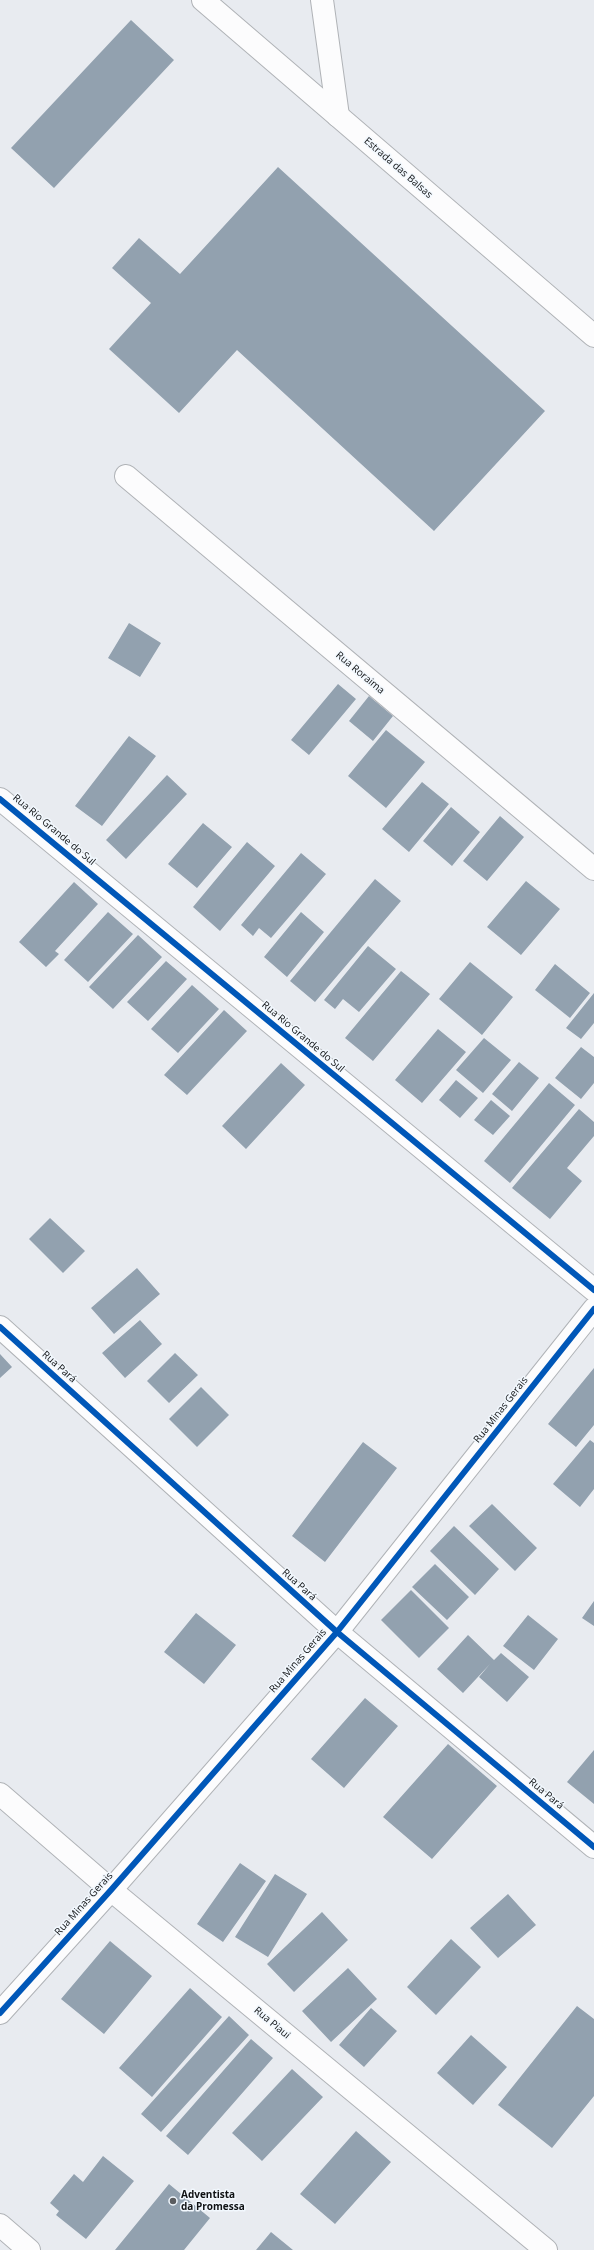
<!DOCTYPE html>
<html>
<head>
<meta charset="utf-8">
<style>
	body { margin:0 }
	canvas { display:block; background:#e8ebf0 }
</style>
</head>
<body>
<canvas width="594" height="2250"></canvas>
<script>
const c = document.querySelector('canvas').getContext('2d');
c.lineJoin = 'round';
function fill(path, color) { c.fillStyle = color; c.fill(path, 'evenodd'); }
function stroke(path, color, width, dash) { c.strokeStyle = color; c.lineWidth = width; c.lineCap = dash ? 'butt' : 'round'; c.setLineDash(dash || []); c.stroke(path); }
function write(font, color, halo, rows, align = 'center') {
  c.font = font + ' "Open Sans",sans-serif'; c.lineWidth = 3; c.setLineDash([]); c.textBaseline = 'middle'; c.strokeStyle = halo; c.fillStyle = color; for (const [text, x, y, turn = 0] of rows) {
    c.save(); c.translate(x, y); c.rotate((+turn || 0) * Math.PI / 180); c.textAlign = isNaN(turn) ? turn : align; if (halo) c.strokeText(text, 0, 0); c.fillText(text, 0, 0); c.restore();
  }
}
fill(new Path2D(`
	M131,20L174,60L54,188L11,148Z
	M278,167L545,411L434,531L237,350L179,413L109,349L151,303L112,268L139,238L180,274Z
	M129,623L161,643L140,677L108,658Z
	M338,684L356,699L309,755L291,740Z
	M369,696L393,716L373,741L349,721Z
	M386,730L425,762L386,808L348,776Z
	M129,736L156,756L102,826L75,806Z
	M167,775L187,794L126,859L106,840Z
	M422,782L449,804L409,852L382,829Z
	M451,807L480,832L452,866L423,841Z
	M500,816L524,837L487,881L463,861Z
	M203,823L232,847L197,888L168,864Z
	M247,842L275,866L220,931L193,907Z
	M301,853L326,874L271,938L259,928L253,936L241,925Z
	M375,879L401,901L315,1002L290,981Z
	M526,881L560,909L521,955L487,927Z
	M74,882L98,904L55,951L59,954L46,967L19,942Z
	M108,912L133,934L88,982L64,960Z
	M301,912L324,932L287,977L264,957Z
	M138,935L162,957L113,1009L89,987Z
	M368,946L396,969L359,1012L343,999L335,1009L324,1000Z
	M166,961L187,979L148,1021L127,1002Z
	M470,962L513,997L482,1035L439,999Z
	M555,964L590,993L570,1018L535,990Z
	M401,971L430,994L373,1061L345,1038Z
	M192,985L219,1009L178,1053L151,1029Z
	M594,993V1023L581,1039L566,1028Z
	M224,1010L247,1031L187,1095L164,1075Z
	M438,1029L466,1052L422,1103L395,1080Z
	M484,1038L511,1060L483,1093L456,1070Z
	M581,1047L594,1057V1083L581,1099L555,1078Z
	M519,1062L539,1078L512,1111L492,1094Z
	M281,1063L305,1085L246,1149L222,1126Z
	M456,1080L478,1098L460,1118L439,1100Z
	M549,1083L575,1105L510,1183L484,1161Z
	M491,1100L510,1116L493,1135L474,1120Z
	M579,1109L594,1122V1136L567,1168L582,1181L550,1219L512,1188Z
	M50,1218L85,1251L63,1273L29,1239Z
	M137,1268L160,1294L114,1334L91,1308Z
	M140,1320L162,1344L125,1378L102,1353Z
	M175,1353L198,1375L169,1403L147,1381Z
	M0,1354L12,1367L0,1378Z
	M594,1368V1425L576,1447L548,1424Z
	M201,1387L229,1415L197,1447L169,1419Z
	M590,1440L594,1443V1489L580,1507L553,1484Z
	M363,1442L397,1468L325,1562L292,1536Z
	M492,1504L537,1548L515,1571L469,1526Z
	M454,1526L499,1569L475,1595L430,1551Z
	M435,1564L469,1597L447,1620L412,1587Z
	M411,1590L449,1628L419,1658L381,1620Z
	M594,1601V1626L582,1618Z
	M196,1613L236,1645L204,1684L164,1652Z
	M528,1615L558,1639L534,1670L503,1646Z
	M468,1635L494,1660L501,1653L529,1677L507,1702L479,1677L490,1664L463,1693L437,1669Z
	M365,1698L398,1726L344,1788L311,1759Z
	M448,1744L497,1786L432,1859L383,1817Z
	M594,1750V1804L567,1782Z
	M240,1863L266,1881L223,1942L197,1924Z
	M275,1874L307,1894L268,1957L235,1937Z
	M508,1894L536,1925L498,1958L470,1928Z
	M322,1912L348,1940L294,1992L267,1964Z
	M451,1939L481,1967L436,2015L407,1987Z
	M110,1941L152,1976L104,2034L61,1999Z
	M348,1968L377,1999L331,2042L302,2011Z
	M190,1988L222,2017L152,2097L119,2068Z
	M577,2006L594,2019V2096L552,2148L498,2105Z
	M371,2008L397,2031L364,2067L339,2045Z
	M229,2016L249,2035L161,2132L141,2114Z
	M471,2035L507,2067L473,2105L437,2073Z
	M251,2039L273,2058L188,2155L166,2136Z
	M292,2069L323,2097L262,2161L232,2133Z
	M356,2131L391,2162L335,2224L300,2194Z
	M103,2156L134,2181L86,2239L56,2215L59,2211L50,2203L74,2174L83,2182Z
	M169,2184L210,2218L184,2250H115Z
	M271,2232L293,2250H256Z`), '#92a1af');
const street = new Path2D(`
	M322,0L338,116
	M126,476L594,869
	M0,799L594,1290
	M0,1327L337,1632L594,1847
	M0,1794L111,1890L546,2250`);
const secondary = new Path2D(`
	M203,0L594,336
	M0,2013L111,1890L337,1632L594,1309
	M0,2225L29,2250`);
stroke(street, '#b0b3b7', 24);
stroke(secondary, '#b0b3b7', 24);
stroke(street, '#fcfcfd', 22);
stroke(secondary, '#fcfcfd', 22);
stroke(new Path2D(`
	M0,799L594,1290
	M0,1327L337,1632L594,1847
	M0,2013L111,1890L337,1632L594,1309`), '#0057b8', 6);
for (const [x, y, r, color] of [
	[173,2201,4,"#5b5d60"]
]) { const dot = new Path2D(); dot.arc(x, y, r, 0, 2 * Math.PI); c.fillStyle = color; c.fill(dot); stroke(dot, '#f2f8fe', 1.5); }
write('10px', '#0f1113', '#f2f8fe', [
	["Estrada das Balsas",398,168,41],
	["Rua Roraima",360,673,40],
	["Rua Rio Grande do Sul",54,830,40],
	["Rua Rio Grande do Sul",303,1037,40],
	["Rua Pará",59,1367,42],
	["Rua Minas Gerais",501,1410,-52],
	["Rua Pará",299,1585,42],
	["Rua Minas Gerais",298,1661,-49],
	["Rua Pará",546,1794,40],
	["Rua Minas Gerais",84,1904,-48],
	["Rua Piaui",272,2023,40]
]);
write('bold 10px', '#0f1113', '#f2f8fe', [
	["Adventista",181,2195],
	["da Promessa",181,2207]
], 'left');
</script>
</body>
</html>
